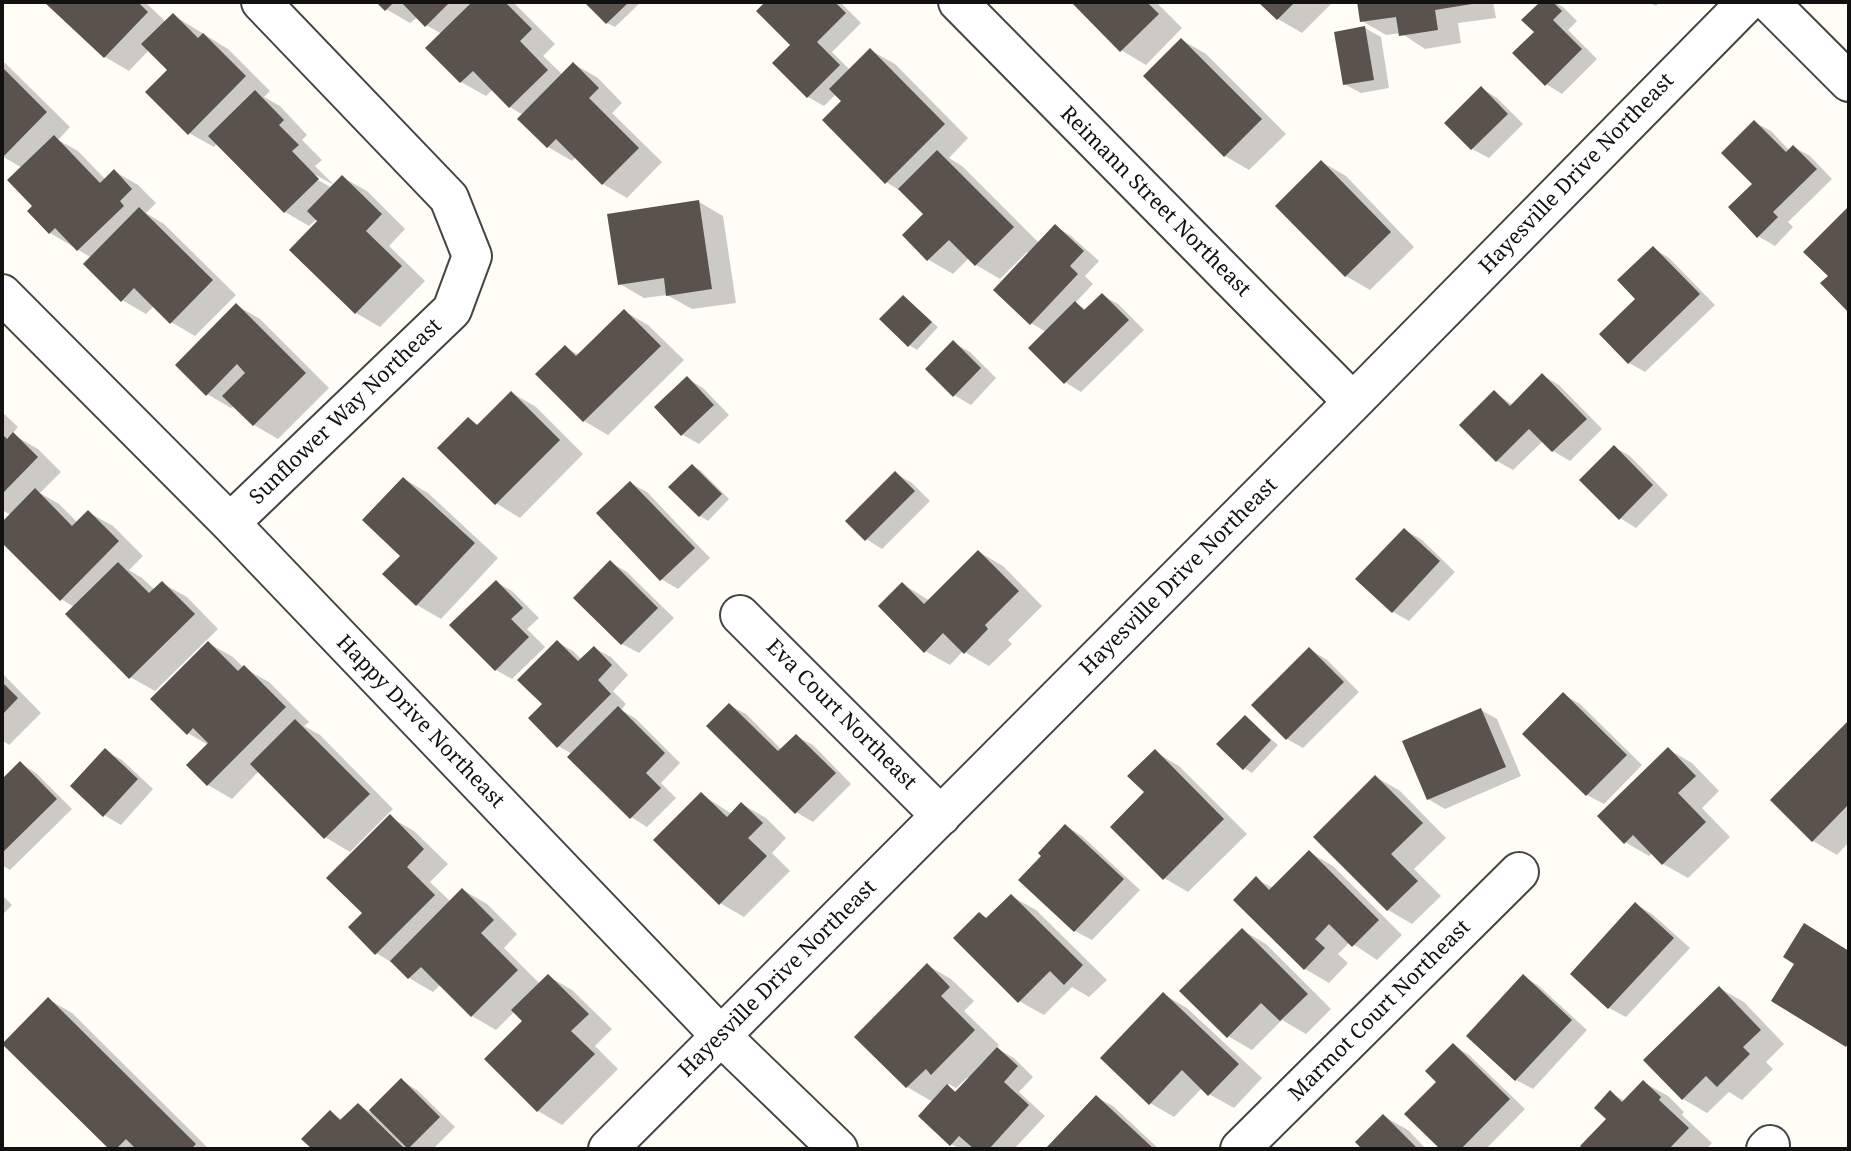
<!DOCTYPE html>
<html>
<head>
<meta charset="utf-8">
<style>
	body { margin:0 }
	#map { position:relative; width:1851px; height:1151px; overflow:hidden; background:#fffdf5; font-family:"Noto Serif",serif }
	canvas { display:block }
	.frame { position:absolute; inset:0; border:4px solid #111; pointer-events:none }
</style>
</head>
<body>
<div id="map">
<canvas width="1851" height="1151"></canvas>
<div class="frame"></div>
</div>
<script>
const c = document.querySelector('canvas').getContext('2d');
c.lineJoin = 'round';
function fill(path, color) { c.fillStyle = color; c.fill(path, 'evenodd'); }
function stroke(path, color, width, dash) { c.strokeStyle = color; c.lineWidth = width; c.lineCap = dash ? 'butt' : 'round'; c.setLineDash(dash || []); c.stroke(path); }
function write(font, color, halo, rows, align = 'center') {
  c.font = font + ' "Noto Serif",serif'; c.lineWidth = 7; c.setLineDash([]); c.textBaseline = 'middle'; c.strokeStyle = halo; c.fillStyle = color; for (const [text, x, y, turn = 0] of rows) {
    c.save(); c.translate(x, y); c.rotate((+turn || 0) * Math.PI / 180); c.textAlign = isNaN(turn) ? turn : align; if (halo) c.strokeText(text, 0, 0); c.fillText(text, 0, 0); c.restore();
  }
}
fill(new Path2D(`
	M46,2H145L166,22L173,15L228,49L270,91L264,97L280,106L307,135L302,140L322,160L315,166L334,185L342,177L367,191L405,229L389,246L425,281L380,327L356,313L320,221L317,219L309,226L285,212L218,143L214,147L189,133L170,70L149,50L129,71L105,57ZM312,173L334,185L332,188L311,176Z
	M379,2H513L555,44L543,56L563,75L574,64L598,78L622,103L612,113L662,162L627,198L603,184L576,157L572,161L548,147L523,115L510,107L493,89L486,96L461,82L428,48L442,34L426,25L418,17L410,23L386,9Z
	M587,2H641L615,27L607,23Z
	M768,2H840L861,23L832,52L850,70L870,50L895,64L968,138L949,158L962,166L1039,243L1055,226L1071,236L1099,261L1085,276L1093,284L1075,303L1087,310L1102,295L1118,304L1144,330L1081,392L1065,382L1046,332L1031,323L1029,254L1027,252L1000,279L976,265L969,258L953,274L929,260L904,235L926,214L904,193L886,182L843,101L836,94L824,106L808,97L793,45L758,11Z
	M1073,2H1156L1182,28L1146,65L1121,50Z
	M1261,2H1333L1302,33L1278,19Z
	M1359,2H1493L1496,18L1458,23L1461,43L1425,49L1401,33L1386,35L1362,21Z
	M1542,2H1554L1563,7L1577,21L1568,30L1597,59L1562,94L1546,84L1536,32L1524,20Z
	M1648,2H1660L1656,6Z
	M1365,28L1381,37L1389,88L1361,93L1344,84Z
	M1182,40L1206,54L1286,134L1249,170L1225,156Z
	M2,60L70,127L58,140L78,151L105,179L114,171L138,185L156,203L146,213L164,224L236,295L195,336L171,322L154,306L146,314L122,300L92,258L50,233L34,206L22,168L2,156Z
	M1481,88L1497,98L1523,124L1489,158L1472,149L1447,123Z
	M1754,122L1771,131L1790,151L1794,147L1810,156L1832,179L1788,222L1793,227L1775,246L1758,236L1754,184Z
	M1322,162L1346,176L1414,247L1370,290L1346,276Z
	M699,202L723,216L736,303L692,309L667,295L644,298L620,284Z
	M1849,208V310L1822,283L1830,276L1806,252Z
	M1653,248L1669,258L1715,305L1645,372L1629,363Z
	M903,297L938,327L917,350L909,345Z
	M236,305L260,319L329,388L278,439L254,425L234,406L231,408L207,394Z
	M624,311L648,325L684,360L608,435L584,421L565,347L579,355Z
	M954,343L970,352L996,378L971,405L954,395Z
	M1542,375L1559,385L1602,429L1570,461L1553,451L1543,441L1513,470L1497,461L1494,392L1513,405Z
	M687,378L703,388L729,415L699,444L683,435L657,407Z
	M512,393L536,407L583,454L520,518L496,503L469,419L479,426Z
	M2,412L18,427L12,434L38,449L61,472L40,493L59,504L78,523L88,512L113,526L143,556L129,570L142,578L155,590L162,583L187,597L218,629L155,691L130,677L74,607L61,599L2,540V524L11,515L2,510Z
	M1614,447L1630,456L1668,495L1636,528L1620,518Z
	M692,466L700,470L729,499L708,521L700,516L671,487Z
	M895,473L912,483L930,501L882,549L866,539Z
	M404,479L428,493L498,558L441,619L417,605L403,556Z
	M630,483L647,492L710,558L678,589L661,579Z
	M1404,530L1421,539L1455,572L1409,621L1393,612Z
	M979,552L1003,566L1042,606L1008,640L1012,644L989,666L963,651L950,665L925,651L903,584L930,601Z
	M610,562L627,572L674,618L639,653L622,644L576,598Z
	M496,582L512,591L539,618L527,629L545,647L512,679L496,670Z
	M557,642L573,651L582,660L594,648L611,657L628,675L613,691L626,704L621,710L635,718L680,763L661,783L676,798L647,827L631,817L572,754L558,746L544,704Z
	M208,643L233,657L244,668L269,682L309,722L304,726L320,735L393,809L350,852L325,837L259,771L232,799L208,785V745L188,733Z
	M1309,649L1326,659L1359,692L1303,748L1287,739Z
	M2,673L41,713L9,745L2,740Z
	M1563,694L1580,704L1642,765L1604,804L1587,795L1525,734Z
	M729,705L746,714L782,750L796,736L813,745L851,784L813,822L796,812Z
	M1481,710L1497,719L1521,776L1445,809L1428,799Z
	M1245,717L1278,745L1252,773L1244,768Z
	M1849,723V842L1837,855L1813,841L1772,800Z
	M1668,749L1692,763L1719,791L1702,808L1730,837L1688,878L1663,864L1653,853L1649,856L1625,842Z
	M105,751L122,760L153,789L121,825L104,815Z
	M1155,752L1179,766L1247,834L1188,892L1164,878L1146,792Z
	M20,763L36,773L72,809L10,870L2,865V781Z
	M1376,777L1400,791L1446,838L1414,869L1441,896L1412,924L1388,910Z
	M701,794L732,814L742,804L766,818L786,838L772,853L790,871L744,917L720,903Z
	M390,817L414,831L448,864L430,882L451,902L463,890L487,904L517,934L504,948L540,984L548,976L572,990L612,1029L595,1046L618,1069L562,1125L538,1111L525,1021L515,1011L496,1030L472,1016L441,984L433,992L409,978L396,965L376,953L365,913Z
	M1066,826L1082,836L1140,890L1092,940L1075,931L1021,880L1044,856Z
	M1309,852L1333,866L1402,935L1377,960L1350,942L1338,954L1348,963L1329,983L1305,969L1256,879L1273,888Z
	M2,895L12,905L2,915Z
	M1011,896L1036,910L1107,980L1089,997L1072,987L1044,1015L1019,1001L980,914L988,919Z
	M1635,904L1652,914L1690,948L1626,1017L1609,1008L1572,973Z
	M1804,926L1849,952V1047L1773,1000L1796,963Z
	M1242,930L1266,944L1331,1009L1306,1034L1282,1020L1252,1050L1228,1036Z
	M927,965L951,979L974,1001L964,1011L999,1045L996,1048L1014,1058L1033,1077L1019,1092L1045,1116L1014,1149H976L974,1147L972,1149H960L951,1144L933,1102L907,1087L856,1037ZM968,1077L970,1079L957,1092L947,1086L949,1084L956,1088Z
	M1523,976L1539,986L1587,1030L1533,1089L1516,1080L1468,1035Z
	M1719,988L1744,1002L1784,1044L1766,1062L1773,1069L1742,1100L1729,1092L1707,1113L1683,1099Z
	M1163,994L1187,1008L1262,1078L1234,1108L1209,1094L1202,1088L1174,1117L1150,1103Z
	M48,999L72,1013L209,1149H112L4,1044Z
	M1453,1045L1469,1055L1525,1109L1486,1149H1443L1407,1114L1438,1082Z
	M401,1080L417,1090L455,1127L433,1149H314L304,1139L330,1112L343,1120L358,1105L370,1112Z
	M1643,1082L1668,1096L1684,1112L1682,1115L1712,1143L1706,1149H1586L1582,1146L1608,1119L1611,1093L1625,1101Z
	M1096,1097L1113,1106L1159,1149H1050L1049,1148Z
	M1383,1116L1408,1130L1426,1149H1364L1357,1142Z`), '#0003');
fill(new Path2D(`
	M44,2H138L148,12L104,58Z
	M376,2H394L385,11Z
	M401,2H450L425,27Z
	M472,2H505L532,29L520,41L548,70L509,108L473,71L460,83L425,48Z
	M584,2H629L606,24Z
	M765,2H835L846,13L817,42L840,65L807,98L772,63L790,45L756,11Z
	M1071,2H1147L1159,14L1120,52Z
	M1258,2H1295L1277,20Z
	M1357,2H1472V4L1435,10L1438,30L1399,36L1396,17L1360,22Z
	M1540,2H1553L1562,11L1553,20L1582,49L1545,86L1512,53L1534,32L1521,20Z
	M173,13L198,38L203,33L246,76L188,135L145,92L167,70L141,44Z
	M1365,26L1374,80L1343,85L1334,32Z
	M1181,38L1262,119L1224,157L1143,76Z
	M870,48L945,124L885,184L822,120L841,101L829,89Z
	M573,62L599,88L589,98L639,148L602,185L556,139L547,148L517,119Z
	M2,67L47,112L2,158Z
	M1481,86L1508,114L1471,150L1444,123Z
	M255,90L284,120L279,125L299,145L292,151L319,179L284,213L208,136Z
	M1754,120L1786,152L1793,145L1817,169L1773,212L1778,217L1757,238L1728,207L1752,184L1721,153Z
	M54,135L100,183L114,169L132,189L120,201L124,206L77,251L55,228L49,234L27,211L32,206L7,180Z
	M937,150L1014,227L975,266L949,240L927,261L902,235L923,214L898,189Z
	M1321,160L1391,232L1345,277L1275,206Z
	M342,175L382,214L366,231L402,266L355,314L289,250L317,221L307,211Z
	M699,200L712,289L666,296L664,278L618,285L607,214Z
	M1849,206V313L1820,283L1828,276L1803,252Z
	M139,207L213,280L170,324L134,288L121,302L83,264Z
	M1055,224L1084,251L1070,266L1078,274L1030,325L993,290Z
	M1653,246L1700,294L1628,364L1599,334L1635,299L1617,280Z
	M1102,293L1129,320L1064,384L1028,348L1075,301L1084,310Z
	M903,295L932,322L908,347L879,319Z
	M236,303L306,373L253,426L222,396L245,373L237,364L206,396L175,365Z
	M624,309L661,346L583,422L535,374L565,345L576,356Z
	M953,340L981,368L953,397L925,369Z
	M1542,373L1587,419L1552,452L1529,429L1496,462L1459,425L1494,390L1510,406Z
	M687,376L714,405L681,436L654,407Z
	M511,391L560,440L495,505L437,448L468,417L477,425Z
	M13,432L38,457L2,494V434L7,439Z
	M1614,445L1653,485L1619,520L1579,480Z
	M692,464L722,494L699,517L668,487Z
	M895,471L915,491L865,541L845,521Z
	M403,477L475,543L416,606L382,574L400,556L362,520Z
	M630,481L695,548L660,581L596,513Z
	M35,488L72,526L88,510L119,541L60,601L2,543V522Z
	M1404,528L1440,561L1392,613L1355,579Z
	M978,550L1019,591L985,625L988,629L964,654L943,633L924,653L878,606L902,582L924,604Z
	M610,560L658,608L621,645L573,598Z
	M118,562L149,593L162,581L195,614L129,679L65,614Z
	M496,580L523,608L511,619L529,637L495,671L449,625Z
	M557,640L578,661L594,646L612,665L598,680L611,694L557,748L528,718L542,704L517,680Z
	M208,641L238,671L244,665L286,707L207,786L186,765L208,743L193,728L187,735L150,699Z
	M1309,647L1344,682L1286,740L1251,705Z
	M2,682L18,698L2,715Z
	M1563,692L1627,755L1586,796L1522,734Z
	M729,703L778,751L796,734L836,773L795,814L706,726Z
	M618,706L665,753L646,773L661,788L630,819L567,757Z
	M1481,708L1506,767L1427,800L1402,741Z
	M1245,715L1271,740L1243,770L1216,744Z
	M295,719L370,794L324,839L250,764Z
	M1849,720V804L1812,842L1770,800Z
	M1668,747L1696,776L1678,793L1706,822L1662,865L1633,835L1624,844L1597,816Z
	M105,748L138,779L103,817L70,786Z
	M1155,749L1224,819L1163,880L1110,827L1144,792L1127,776Z
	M20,761L57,799L2,853V779Z
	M1375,775L1423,823L1391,854L1418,881L1387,911L1313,837Z
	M701,792L727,817L741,802L763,823L748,838L767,856L719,905L653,840Z
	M390,814L424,849L407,867L435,895L375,955L348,927L362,913L326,878Z
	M1065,824L1124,879L1074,932L1018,880L1041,856L1038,853Z
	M1309,850L1379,920L1352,947L1329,924L1315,939L1325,948L1304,970L1233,900L1256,876L1269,890Z
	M462,888L494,920L481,933L518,970L471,1017L421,967L408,979L390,961Z
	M1011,894L1083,965L1064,985L1050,971L1018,1003L953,938L979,912L986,918Z
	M1635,902L1674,938L1608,1009L1570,974Z
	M1804,923L1849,951V1041L1846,1047L1771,1001L1794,964L1783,957Z
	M1242,928L1308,994L1280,1021L1261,1003L1227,1038L1179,991Z
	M927,963L950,987L941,996L975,1030L931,1075L926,1069L906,1088L854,1037Z
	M548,974L589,1014L571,1031L595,1054L537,1112L484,1059L522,1021L511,1010Z
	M1523,974L1572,1020L1515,1081L1466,1036Z
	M1719,986L1761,1030L1743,1047L1750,1054L1717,1087L1706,1076L1682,1100L1643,1060Z
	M1163,992L1239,1064L1208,1096L1182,1070L1149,1105L1100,1058Z
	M48,997L196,1144L191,1149H136L126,1139L116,1149H109L2,1044Z
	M1453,1043L1510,1099L1461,1149H1440L1404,1114L1436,1082L1425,1071Z
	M997,1047L1018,1066L1004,1082L1029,1105L989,1149H974L959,1136L950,1146L918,1116L947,1084L955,1092Z
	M401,1078L440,1117L408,1149L369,1110Z
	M1643,1080L1661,1097L1659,1100L1689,1128L1669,1149H1583L1580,1146L1606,1119L1594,1108L1610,1090L1622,1102Z
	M1096,1095L1154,1149H1048L1046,1148Z
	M358,1103L405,1149H312L301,1139L330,1110L340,1120Z
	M1383,1114L1418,1149H1362L1355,1142Z`), '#5a524d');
const minor = new Path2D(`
	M958,2L1353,402
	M1769,2L1849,82
	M2,294L230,523L721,1036L838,1149
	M230,523L452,310L472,256L449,198L261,2
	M740,615L941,816
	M608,1149L1353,402L1747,2
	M1240,1149L1519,872
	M1766,1149L1770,1145`);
stroke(minor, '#444', 42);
stroke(minor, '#fff', 38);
write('21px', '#111', '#fff', [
	["Hayesville Drive Northeast",1577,174,-46],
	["Reimann Street Northeast",1155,202,45],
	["Sunflower Way Northeast",346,412,-44],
	["Hayesville Drive Northeast",1179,577,-45],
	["Eva Court Northeast",841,715,45],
	["Happy Drive Northeast",420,722,46],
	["Hayesville Drive Northeast",778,979,-45],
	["Marmot Court Northeast",1380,1011,-45]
]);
</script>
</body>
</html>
